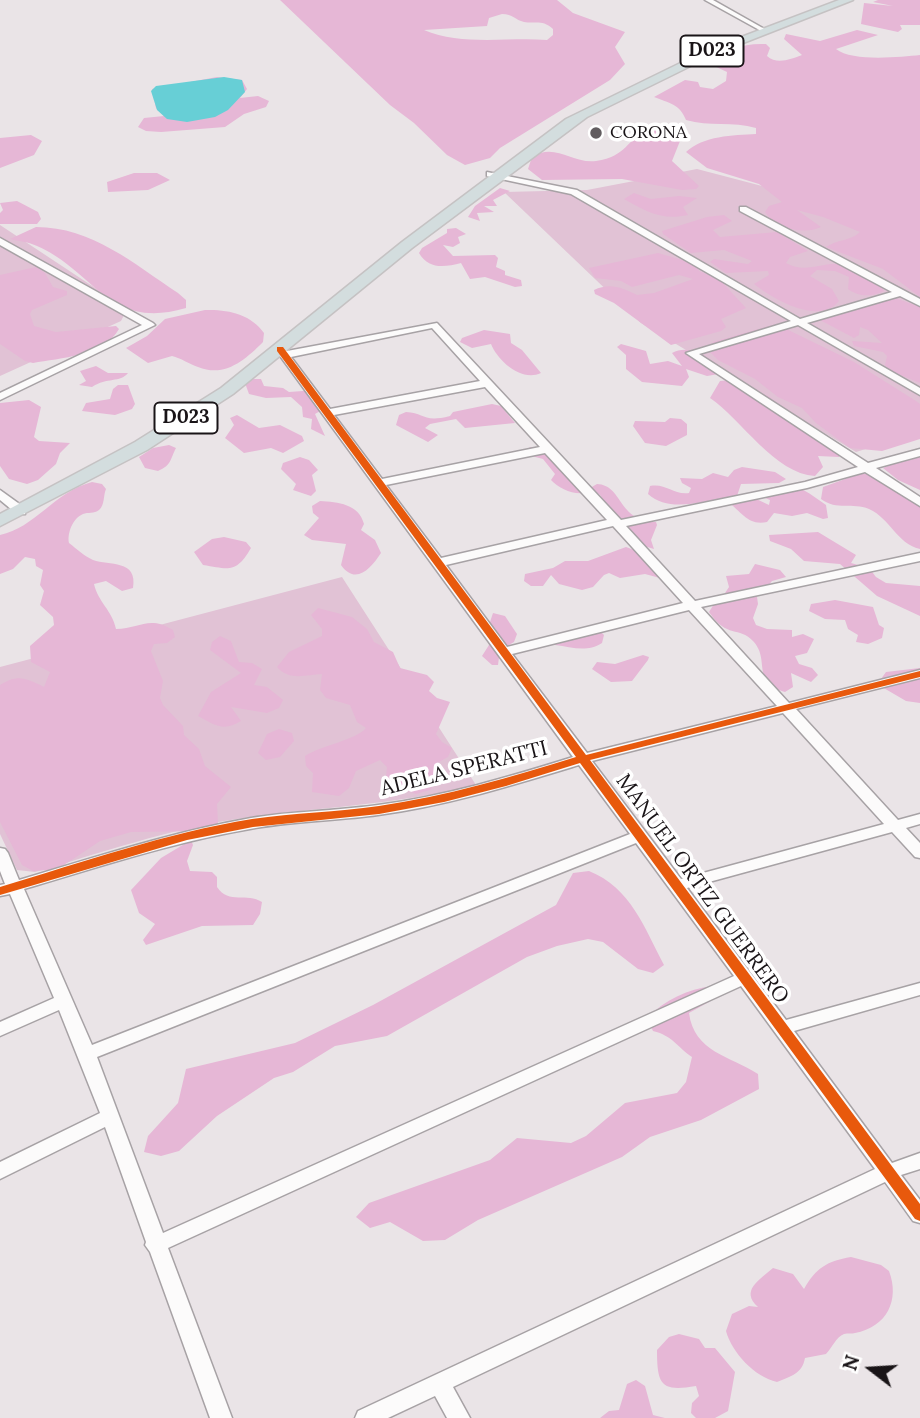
<!DOCTYPE html>
<html>
<head>
<meta charset="utf-8">
<style>
	body { margin:0 }
	#map { position:relative; width:920px; height:1418px; overflow:hidden; background:#eae4e7; font-family:Lora,serif }
	canvas { display:block }
	.north { position:absolute; left:836px; top:1334px; width:70px; height:70px; -webkit-text-stroke:5px #fff; paint-order:stroke; rotate:287deg; font-size:19px; font-weight:700; line-height:28px; text-align:center; color:#191417 }
	.north::after { content:''; display:block; margin:auto; width:24px; height:32px; background:#191417; clip-path:polygon(50% 0,100% 100%,50% 72%,0 100%) }
</style>
</head>
<body>
<div id="map">
<canvas width="920" height="1418"></canvas>
<div class="north">N</div>
</div>
<script>
const c = document.querySelector('canvas').getContext('2d');
c.lineJoin = 'round';
function fill(path, color) { c.fillStyle = color; c.fill(path, 'evenodd'); }
function stroke(path, color, width, dash) { c.strokeStyle = color; c.lineWidth = width; c.lineCap = dash ? 'butt' : 'round'; c.setLineDash(dash || []); c.stroke(path); }
function write(font, color, halo, rows, align = 'center') {
  c.font = font + ' Lora,serif'; c.lineWidth = 7; c.setLineDash([]); c.textBaseline = 'middle'; c.strokeStyle = halo; c.fillStyle = color; for (const [text, x, y, turn = 0] of rows) {
    c.save(); c.translate(x, y); c.rotate((+turn || 0) * Math.PI / 180); c.textAlign = isNaN(turn) ? turn : align; if (halo) c.strokeText(text, 0, 0); c.fillText(text, 0, 0); c.restore();
  }
}
fill(new Path2D(`
	M697,169L869,214L920,206V432L856,452L641,323L504,192L587,190Z
	M0,225L127,309L121,321L0,376Z
	M342,577L476,785C397,805 317,807 237,819C169,829 101,853 35,872L17,870L0,834V667Z`), '#e1c2d5');
fill(new Path2D(`
	M280,0H557L573,13L625,32L615,47L625,64L610,80L500,148L490,158L465,165L447,155L414,123L390,105ZM502,14C513,14 515,20 524,22C536,24 542,19 553,29V35L547,40C507,37 460,46 424,30L487,26L489,18Z
	M878,0H920V25H900L902,29L898,32L861,24L864,3L893,6L873,2Z
	M857,30L878,35L836,49C852,62 900,57 920,55V297L883,269L826,247C838,239 851,241 860,232L823,217L797,210L821,227C804,235 776,229 765,212L769,206L782,202L759,184L707,168L686,152C703,136 733,135 756,134V128C733,121 709,127 686,120C680,104 669,103 654,97L685,80L698,82L700,87L713,89L726,81L727,72L710,64C726,49 743,43 766,44L770,48L767,56C777,65 791,59 802,55L784,39L786,34L820,41Z
	M217,77L242,80L247,89L240,98L258,96L269,101L266,107L244,114L225,127L161,132L146,131L138,127L144,118L164,116L156,108L152,89Z
	M650,128L680,141L672,161L699,186L696,189L682,190L622,179L542,180L528,169L532,157C555,142 572,164 596,161C628,156 625,140 650,128Z
	M31,135L42,141L34,155L0,168V138Z
	M134,173H157L170,180L148,190L108,192L107,182Z
	M500,188L510,191L493,200L497,206H484L494,212L477,213L480,221L468,217L475,206Z
	M634,193L651,199L679,196L697,198L683,207L688,215C662,221 645,211 624,199Z
	M17,201L38,212L41,219L37,224H0V213L3,210L0,203Z
	M724,215L732,221L713,230L720,237L777,232L808,251L790,257L786,263C806,274 821,262 842,264C853,266 880,281 884,291C873,297 858,297 848,289L849,277L835,271L817,270L810,276L832,289L839,301C819,326 773,299 754,284L769,275L768,271L726,273L710,262L714,259L748,264L752,261L724,250L691,253L663,234L662,231L707,217Z
	M36,227C92,227 134,264 178,293L186,300V308C108,331 95,271 37,246C29,242 18,241 10,239Z
	M456,228L466,234L458,237L460,243L453,247L443,245L453,256L495,255L498,258L496,267L505,271V275L521,280L522,286L515,287L485,277L470,279L461,263C445,267 429,270 419,253L422,248L447,233V229Z
	M658,253L696,264L699,271L720,280L746,308L721,319L726,327L721,331L671,345L614,303L595,294L594,290C610,282 623,288 637,295L654,293L693,279L679,275L632,287L621,281L595,278L589,268Z
	M36,267L45,273L53,287L67,291V295L32,310L30,314L34,326L56,332L116,326L119,329C104,356 60,358 33,363L25,361L0,344V275Z
	M895,298L920,307V383L888,370L885,365L887,356L883,352L854,346L852,341L882,343L868,330L860,327L859,335L854,338L818,319Z
	M205,310C227,309 251,314 264,333L263,342C245,360 225,378 198,367C189,364 181,358 172,356L148,363L126,348L147,336L165,319Z
	M776,324L854,362L916,401L920,404V439L882,451L850,448L816,423L802,408L778,397L755,379L718,360L709,351L713,342Z
	M484,330L510,334L511,343L522,350L541,373C521,382 498,361 491,344L472,348L460,342L462,338Z
	M621,344L646,351L650,364L668,361L682,366L672,353C689,344 708,356 720,368L719,374L707,376L686,369L689,377L682,386L642,382L626,369V355L617,347Z
	M96,366L108,373H128C120,383 107,377 92,387L79,385L86,381L80,371Z
	M251,379H261L264,386L283,388L289,392L317,390L322,410L315,414L325,436L311,429L312,419L303,417L302,407L291,397L266,398L249,394L245,383Z
	M730,380L770,397L795,421L830,438L840,447L839,457L818,456L823,467L815,476C775,474 741,419 710,398L720,381Z
	M118,385H128L135,404L132,409L115,415L82,411L86,403L110,399L113,389Z
	M29,400L41,407L34,437L39,441L70,443L60,453L56,464L38,480L27,484L9,479L0,466V403Z
	M492,404L501,406L515,423L465,428L456,419L430,424L425,428L438,435L428,442L396,425L399,415L406,412C425,413 423,423 450,416L453,412Z
	M237,415L259,428L280,425L302,436L304,441L283,453L271,448L244,453L225,438L234,425L230,418Z
	M670,418L681,419L687,424V435L666,446L645,443L633,426L635,421L665,422Z
	M169,445L176,448C170,459 172,465 158,471L145,468L139,457L153,448Z
	M530,447L541,448L568,470L569,479L584,493C573,495 558,488 551,480L555,474L543,459L524,454Z
	M920,452V490L898,480L883,468Z
	M300,457L309,460L318,470L312,475L316,491L311,496L293,490L296,484L281,469L283,463Z
	M742,467L775,472L786,479L779,483L741,484L737,496L752,497L769,505L770,500L760,496V491C792,480 801,487 826,505L828,518L823,519L807,513L792,516L774,513L767,522C748,526 742,512 729,503L730,497C704,500 670,514 648,494L650,486C666,483 673,495 689,493L691,488L682,483L680,478L702,479L713,473L728,477L734,470Z
	M859,474H871L920,507V549C896,543 891,519 869,509C852,502 837,511 821,499L823,487Z
	M92,482L102,484L106,489C103,496 105,505 99,510C94,514 88,512 83,514C73,518 67,533 69,543C77,549 84,556 93,560C109,566 138,559 133,588L122,591L106,581L94,584C98,602 112,610 116,629C139,629 149,615 173,630L175,637L167,643L154,644L151,651L163,681L160,698L163,705L183,726L184,735L199,749L205,766L231,787L217,804L218,823L208,831L131,832L100,841L64,865L49,870L33,871L22,865L0,822V685C18,674 26,678 44,687L50,672L31,662L30,646L54,625L53,617L40,605L44,591L40,585L43,570L36,566L35,559L25,557L13,569L0,574V535C35,528 54,492 92,482Z
	M597,484C623,485 617,521 656,522L657,525L651,540L654,549L644,546L628,528L619,524L600,495L590,488Z
	M320,501C338,502 359,504 364,524L361,530L375,540L381,553C371,568 356,586 341,565L346,544L312,540L304,535L319,518L313,513L312,506Z
	M818,532L856,555L851,563L869,568L876,577L886,583L920,586V616L877,596L840,564L804,561L791,549L770,541L769,535Z
	M224,537L246,542L251,548C236,574 229,569 203,565L194,552L212,539Z
	M626,547L637,551L662,575L660,578L645,574L620,578L609,573L604,575L593,587L582,590L559,584L551,575L543,586H531L524,581L525,574L553,568L565,561H588Z
	M755,564L780,570L786,577L772,581L767,587H754L745,593L757,597L758,604L753,618L756,625L767,629L792,630V637L803,634L814,639L807,653L795,656L799,664L812,668L818,675L811,682L791,673L793,687L785,692C750,681 771,660 753,641C739,626 727,639 709,612L714,604L730,596L725,593L729,587L726,576L749,574Z
	M835,600L873,607L879,625L884,628L882,638L868,644L856,642L858,635L848,629L845,620L825,619L809,611L811,604Z
	M318,608L352,617L367,629L374,642L393,652L400,668L427,675L434,682L429,691L437,698L450,702L436,734L442,742L452,748L448,757L437,763L435,781L430,790L416,794L391,785L386,777L387,767L380,760L356,771L349,788L339,796L312,792L313,773L306,766L305,756C322,745 356,740 366,728L357,722L350,705L326,698L320,690L322,674C305,675 289,681 277,667L289,652L322,636V629L311,615Z
	M493,613L505,616L517,634L514,642L500,650L498,665H492L482,656L489,645L486,634Z
	M601,632L604,635L602,643C586,653 572,647 555,645L552,642L555,635L576,639L583,633Z
	M220,636L231,641L239,662L252,663L262,669L254,685L267,687L283,700L279,708L267,713L231,707L241,721C224,732 214,725 198,716L211,692L241,673L210,650L212,642Z
	M643,655L649,657L648,660L632,681L611,682L592,669L597,662L615,664Z
	M920,668V703L906,701L882,687L881,679L886,672Z
	M279,729L292,733L294,741L280,757L266,760L258,753L267,734Z
	M191,840L193,845L187,861L190,871L212,872L217,877V887C229,905 247,892 262,902L260,914L253,925L202,926L146,945L143,940L155,924L139,913L131,890L161,858Z
	M589,871C631,888 644,927 664,965L653,973L638,969L603,942L588,939L557,946L527,957L387,1036L335,1046L293,1072L274,1078L217,1116L179,1151L161,1156L144,1152L148,1136L178,1103L186,1069L295,1043L373,1005L556,905L573,873Z
	M713,986L716,998L689,1013C694,1052 730,1056 758,1074L759,1089L701,1120L650,1137L622,1157L478,1220L445,1240L423,1241L390,1222L370,1228L356,1217L369,1203L490,1160L517,1138L571,1143L586,1136L625,1103L677,1093L686,1082L692,1057C676,1046 673,1036 653,1031L647,1018C665,1000 687,989 713,986Z
	M851,1257L881,1265L889,1271C900,1300 887,1327 855,1333C852,1334 848,1333 844,1334C836,1337 832,1348 826,1354L805,1358C802,1374 791,1376 777,1382C755,1377 732,1353 726,1331L732,1314L749,1306L758,1307C740,1291 759,1280 773,1268L793,1274L804,1289C816,1268 827,1261 851,1257Z
	M679,1334L699,1339L705,1348H715L735,1372L728,1411L715,1418H696L691,1413L692,1403L699,1396L696,1386C661,1392 657,1385 657,1350L669,1337Z
	M636,1380L645,1386L653,1415L665,1418H600L609,1411L619,1410L627,1384Z`), '#e6b7d6');
fill(new Path2D(`
	M224,77L242,80L245,92L228,110L215,117L187,122L167,119L157,110L151,91L156,86Z`), '#67cfd6');
const street = new Path2D(`
	M705,0H713L768,31L763,32Z
	M487,172L577,190L800,319L892,292L740,211V207H746L920,299V306L900,296L807,323L920,388V395L798,325L699,354L868,463L920,449V456L876,468L920,497V506L865,472L807,488L626,526L695,601L920,553V561L701,607L789,703L920,670V678L796,709L898,820L920,814V824L906,828L920,843V858L915,857L892,832L687,888L786,1020L920,983V995L794,1031L892,1163L920,1153V1169L901,1175L920,1200V1223L913,1221L885,1182L453,1387L470,1418H447L435,1396L388,1418H355L358,1411L875,1169L741,986L168,1248L232,1418H210L150,1252L145,1245L146,1242L105,1127L0,1179V1162L100,1113L59,1010L0,1036V1022L54,998L10,894L0,896V885L5,884L0,871V848L5,849L8,853L19,880C96,857 172,832 251,818C292,811 335,811 378,805C445,796 509,777 573,757L275,349L280,346L287,351L437,323L621,520L805,482L858,467L686,353L791,321L571,194L487,176ZM432,328L480,381L330,409L291,357ZM485,387L540,447L382,479L334,415ZM545,453L607,520L441,558L386,485ZM613,526L683,603L507,647L446,565ZM689,610L777,706L587,753L512,654ZM783,713L884,824L681,879L592,761ZM579,765L630,834L92,1045L24,889C99,867 173,842 250,829C292,821 335,821 378,815C446,806 513,785 579,765ZM636,843L734,976L163,1233L97,1057Z
	M0,238L153,323L155,325L0,400V393L142,325L0,245Z
	M0,490L25,508V514H17L0,500Z`);
const primary = new Path2D(`
	M839,0H853L715,54L587,117L412,248L233,394L147,450L0,526V514L135,442L221,388L402,242L566,119L707,50Z`);
stroke(street, '#a7a2a5', 3);
stroke(primary, '#c5c2c3', 3);
fill(street, '#fcfbfb');
fill(primary, '#d3ddde');
fill(new Path2D(`
	M277,347H283L586,755L920,671V677L590,760L920,1204V1221L915,1219L580,763L506,786L444,802L379,814L253,827L187,840L0,895V887C83,862 166,833 252,819C294,813 337,812 379,806C447,796 511,777 576,757L277,351Z`), '#e8590c');
for (const [x, y, r, color] of [
	[596,133,7,"#625d60"]
]) { const dot = new Path2D(); dot.arc(x, y, r, 0, 2 * Math.PI); c.fillStyle = color; c.fill(dot); stroke(dot, '#fff', 2.5); }
write('18px', '#191417', '#fff', [
	["CORONA",610,133]
], 'left');
for (const [x, y, w] of [
	[712,51,63],
	[186,418,63]
]) { const box = new Path2D(); box.roundRect(x - w / 2, y - 15.5, w, 31, 5); c.fillStyle = '#fff'; c.fill(box); stroke(box, '#191417', 2); }
write('bold 19px', '#191417', null, [
	["D023",712,51],
	["D023",186,418]
]);
write('21px', '#191417', '#fff', [
	["ADELA SPERATTI",464,769,-14],
	["MANUEL ORTIZ GUERRERO",702,889,54]
]);
</script>
</body>
</html>
